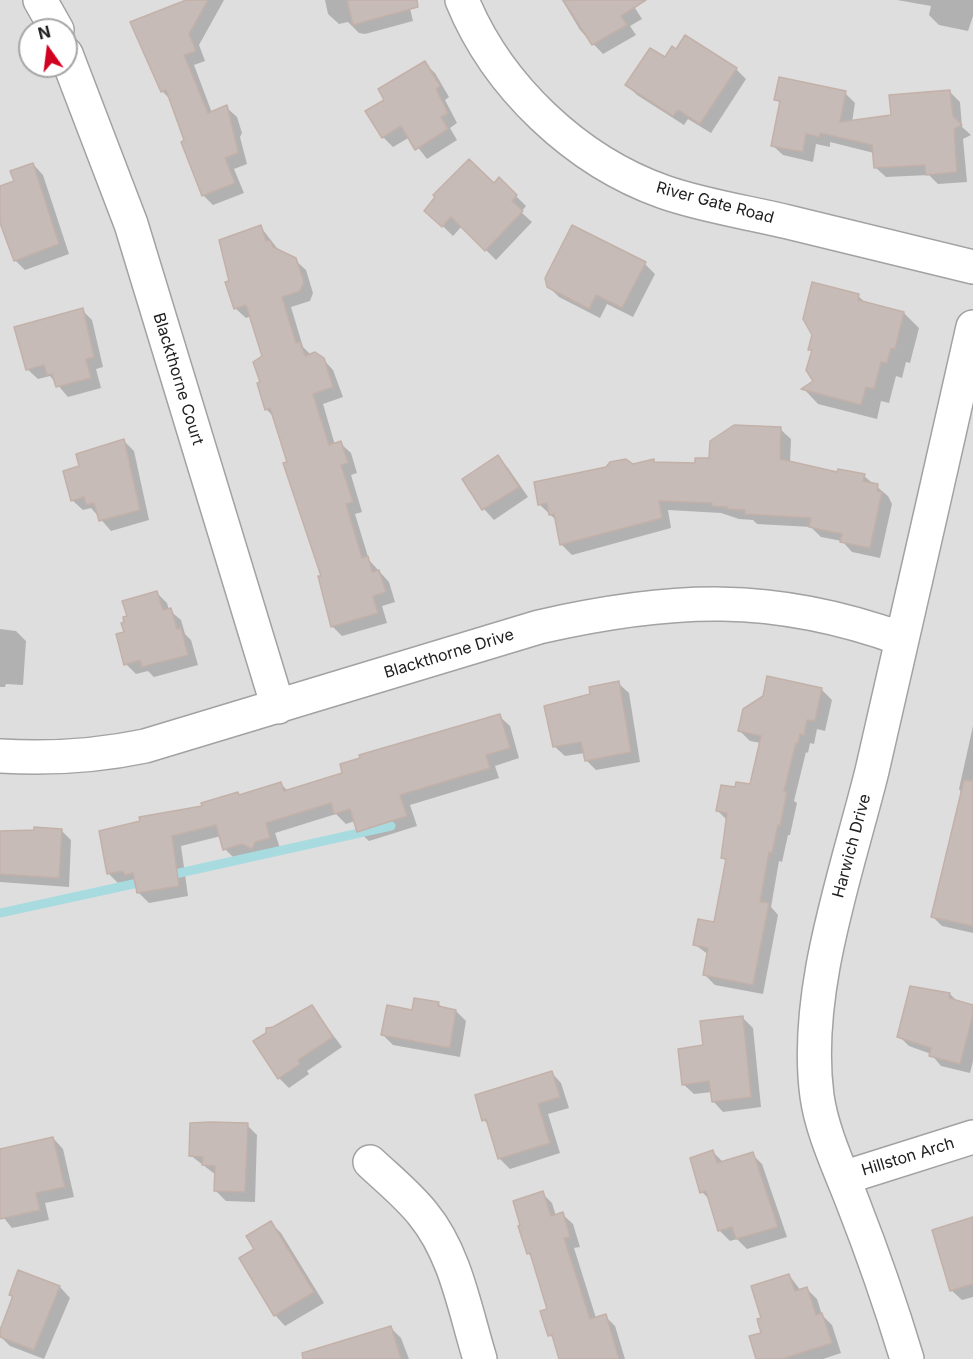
<!DOCTYPE html>
<html>
<head>
<meta charset="utf-8">
<style>
	body { margin:0 }
	#map { position:relative; width:973px; height:1359px; overflow:hidden; background:#f1ece8; font-family:Inter,sans-serif }
	canvas { display:block }
	.north { position:absolute; left:18px; top:18px; width:60px; height:60px; box-sizing:border-box; background:#fff; border:2px solid #a6a6a6; border-radius:50%; rotate:346deg; font-size:16px; font-weight:700; line-height:24px; text-align:center; color:#212121 }
	.north::after { content:''; display:block; margin:auto; width:21px; height:27px; background:#d20021; clip-path:polygon(50% 0,100% 100%,50% 72%,0 100%) }
</style>
</head>
<body>
<div id="map">
<canvas width="973" height="1359"></canvas>
<div class="north">N</div>
</div>
<script>
const c = document.querySelector('canvas').getContext('2d');
c.lineJoin = 'round';
function fill(path, color) { c.fillStyle = color; c.fill(path, 'evenodd'); }
function stroke(path, color, width, dash) { c.strokeStyle = color; c.lineWidth = width; c.lineCap = dash ? 'butt' : 'round'; c.setLineDash(dash || []); c.stroke(path); }
function write(font, color, halo, rows, align = 'center') {
  c.font = font + ' Inter,sans-serif'; c.lineWidth = 4.5; c.setLineDash([]); c.textBaseline = 'middle'; c.strokeStyle = halo; c.fillStyle = color; for (const [text, x, y, turn = 0] of rows) {
    c.save(); c.translate(x, y); c.rotate((+turn || 0) * Math.PI / 180); c.textAlign = isNaN(turn) ? turn : align; if (halo) c.strokeText(text, 0, 0); c.fillText(text, 0, 0); c.restore();
  }
}
fill(new Path2D(`
	M0,0H973V1359H0ZM30,30H66V66H30Z`), '#dfdede');
fill(new Path2D(`
	M190,0H224L199,45L205,61L194,65L212,113L226,107L237,117L242,133L240,137L247,164L234,169L244,193L213,205L203,195L171,100L162,91Z
	M325,0H408L413,21L365,34L359,33L348,22L339,24L328,14Z
	M562,0H630L642,19L630,26L636,35L603,54L580,30Z
	M897,0H973V16L968,31L939,25L929,15L931,6Z
	M665,59L736,69L746,79L711,133L688,119L684,125L637,95L627,85Z
	M424,63L435,73L449,97L445,100L457,123L450,128L457,140L427,159L410,137L393,147L383,137Z
	M950,92L960,102L962,127L971,135L963,139L967,182L938,184L929,175L886,177L875,167L874,153L830,142V147L816,144L813,162L783,155L772,145L781,104L776,99L845,93L855,103L852,122L893,116Z
	M33,164L43,175L69,254L25,270L15,260L0,216V188L16,182Z
	M499,179L526,206L521,212L532,222L496,260L462,226L453,236L426,210L494,185Z
	M260,226L280,252L295,260L306,270L313,293L310,301L291,307L303,347L311,355L323,359L333,370L343,397L323,404L335,445L340,443L351,453L357,473L351,475L362,512L355,514L369,560L389,582L395,602L382,606L387,623L342,636L332,626L322,577L275,418L266,409L262,383L264,357L251,316L246,318L235,308L231,282Z
	M645,264L655,274L633,317L607,304L600,318L559,297L548,286Z
	M858,296L866,303L904,313L919,328L910,363L906,362L902,378L896,376L889,403L881,401L877,419L818,404L804,389L815,382L813,352L810,349Z
	M82,310L92,320L103,367L96,369L101,388L68,397L50,376L38,379L27,369Z
	M780,429L791,439L790,463L838,474L864,476L888,496L892,504L880,558L852,552L842,541L821,537L811,527L757,524L753,520L739,519L721,513L668,510L671,528L572,555L562,545L557,521L539,504L632,465L653,461L656,464L696,465Z
	M124,441L134,451L149,520L111,531L91,508L83,510L72,500L81,467Z
	M498,457L508,468L528,497L494,520L484,509L464,480Z
	M157,593L167,603L169,610L181,620L185,634L191,640L198,665L154,677L148,671L136,674L126,664V633Z
	M0,629L16,631L26,641L23,685L6,684L5,687H0Z
	M618,683L629,693L640,762L596,770L586,760L585,753L565,756L554,746L592,695Z
	M822,690L832,700L825,731L817,729L814,744L810,743L808,753L806,752L794,801L797,803L790,835H788L782,862L779,861L771,907L778,915L763,994L715,985L705,975L709,955L694,944L715,924L727,862L722,857L727,820L717,810L737,789L751,786L761,743L750,741L740,731Z
	M499,716L510,726L519,758L495,766L499,778L410,805L417,826L369,841L358,831L355,821L346,824L336,814L275,833L280,848L265,852L262,858L253,854L235,859L225,849L221,836L181,846L188,896L149,903L138,892L132,881L118,883L108,873L204,807L281,784L288,791L344,774Z
	M973,726V933L942,926L932,916L961,792L959,789Z
	M12,830H61L71,840L69,887L0,882V832L12,833Z
	M950,994L960,1004L973,1009V1061L970,1073L941,1066L931,1054L909,1046L899,1036Z
	M439,1004L444,1009L456,1011L466,1021L460,1057L393,1045L383,1035L414,1012Z
	M312,1007L342,1047L307,1071L309,1074L289,1088L279,1078L274,1029Z
	M743,1018L753,1028L761,1107L723,1112L713,1101L712,1092L694,1094L683,1084L704,1047Z
	M551,1072L561,1083L569,1108L548,1114L560,1153L510,1169L499,1158L489,1126L484,1120Z
	M247,1125L257,1135L255,1202L226,1201L215,1190L216,1175L190,1155Z
	M53,1138L63,1149L74,1197L45,1203L49,1220L12,1228L0,1213V1151Z
	M713,1152L724,1163L752,1154L762,1164L787,1237L747,1249L737,1239L730,1241L720,1231L710,1200L702,1192Z
	M542,1193L552,1203L556,1216L562,1214L573,1224L580,1247L574,1248L596,1318L605,1316L615,1326L625,1359H560L555,1340L550,1335L548,1310L533,1258L528,1253Z
	M973,1219V1297L962,1300L951,1290Z
	M271,1223L281,1233L324,1303L285,1326L275,1315L241,1258L256,1249Z
	M19,1272L60,1287L70,1298L44,1359L10,1346L0,1336Z
	M789,1275L801,1291L807,1289L817,1299L822,1315L832,1325L841,1353L823,1359H757L763,1334V1319Z
	M391,1328L401,1338L409,1359H344Z`), '#0003');
stroke(new Path2D(`
	M166,876L391,826
	M0,913L147,881`), '#a8dbdf', 9);
const building = new Path2D(`
	M186,0H208L189,34L196,51L184,55L208,113L227,105L237,147L238,153L225,158L235,183L202,196L181,142L184,140L166,90L161,92L130,22Z
	M347,0H417L418,7L353,25Z
	M563,0H646L621,16L627,25L592,45Z
	M685,35L737,68L700,124L678,110L673,116L625,85L650,48L665,57L672,46L676,49Z
	M425,61L440,86L436,89L448,113L441,117L448,129L415,150L401,126L382,138L365,111L384,100L378,89Z
	M779,77L846,91L840,122L891,115L889,95L950,90L953,116L962,125L954,129L957,172L926,175L925,165L874,168L872,145L820,133V137L806,134L803,152L771,146L780,101L774,100Z
	M469,159L494,183L499,177L517,195L512,201L523,211L485,251L451,217L442,227L424,211L435,197L433,195Z
	M33,163L59,244L14,261L0,223V186L14,181L10,171Z
	M261,225L266,241L270,240L273,247L296,258L304,282L300,291L282,297L296,343L300,342L305,356L315,352L324,358L333,387L313,394L329,445L341,441L348,463L341,465L353,502L346,504L362,558L368,556L372,572L379,570L386,592L373,596L378,613L331,627L318,576H321L283,463L287,462L270,408L265,410L257,383L260,382L253,362L262,356L246,305L234,309L225,282L229,281L219,240Z
	M572,225L646,262L622,308L596,295L589,309L547,287L545,278Z
	M812,282L859,294L858,300L904,312L895,349L891,348L887,363L881,362L874,389L866,387L861,405L801,389L813,381L806,370L812,350H808L812,335L803,319Z
	M83,308L94,357L86,359L91,378L56,387L52,374L47,375L44,365L26,370L14,327Z
	M734,425L781,427L780,459L837,472L838,469L865,474L863,481L878,484L877,491L882,492L870,548L840,542L842,534L809,527L811,518L745,514V510L727,509L728,507L712,506V503L659,501L662,518L560,545L554,514L549,515L547,503L538,505L534,482L606,467L610,462L626,459L633,464L654,459V462L695,463V458H709L710,441Z
	M124,439L140,510L99,521L94,503L86,505L84,497L71,501L63,471L79,466L76,454Z
	M498,455L519,487L482,510L462,479Z
	M157,591L163,610L171,608L177,629L181,628L188,655L142,667L140,660L124,665L116,634L124,632L121,623L124,622L123,617L127,616L122,601Z
	M767,676L822,688L815,721L807,720L804,735L800,734L798,744L796,743L784,791L787,792L780,826L778,825L772,853L769,852L760,902L769,903L753,985L703,975L708,948L693,945L698,919L714,922L726,859L721,858L727,813L716,811L721,785L735,787L736,782L750,784L761,736L738,731L743,709L763,696Z
	M619,681L631,752L585,761L581,742L553,747L544,706L590,694L589,687Z
	M500,714L510,748L486,755L490,768L400,795L407,816L357,832L350,809L334,814L331,803L266,823L270,838L255,842L252,849L242,844L223,850L216,825L172,836L179,886L137,893L133,873L125,875L123,871L107,874L99,831L140,821L139,817L202,806L201,803L238,792L239,795L281,782L284,791L342,773L340,764L360,758L359,755Z
	M964,780L973,781V926L931,917Z
	M34,827L62,829L59,878L0,874V831L34,830Z
	M910,986L950,993L949,998L973,1005V1015L960,1064L929,1056L931,1048L897,1037Z
	M414,998L439,1002L438,1006L456,1010L450,1048L381,1035L387,1005L412,1010Z
	M312,1005L333,1037L298,1060L300,1064L278,1079L253,1041L266,1033V1028L273,1027Z
	M743,1016L751,1097L712,1102L709,1081L682,1085L678,1049L703,1045L700,1021Z
	M552,1071L560,1097L538,1104L550,1143L498,1159L486,1119L482,1121L475,1095Z
	M210,1122L248,1123L245,1192L214,1191L215,1166L202,1165L203,1157L189,1156L190,1123Z
	M53,1137L65,1187L36,1193L40,1210L0,1219V1149Z
	M713,1150L717,1163L753,1152L778,1227L736,1239L732,1227L718,1231L706,1191L700,1193L690,1158Z
	M543,1191L551,1216L563,1212L570,1237L564,1238L590,1319L606,1314L619,1359H559L552,1335L548,1336L540,1311L547,1309L530,1253L527,1254L518,1226L520,1225L513,1201Z
	M973,1217V1284L950,1291L932,1230Z
	M271,1221L314,1292L274,1316L239,1258L254,1249L246,1236Z
	M18,1270L60,1286L34,1350L0,1337V1330L13,1296L9,1295Z
	M789,1274L795,1291L807,1287L816,1315L822,1313L832,1343L782,1359H756L749,1336L761,1333L757,1319L761,1318L751,1286Z
	M391,1326L401,1359H303L302,1353Z`);
fill(building, '#c6bbb7');
stroke(building, '#c3b1a9', 1.5);
const street = new Path2D(`
	M40,0L57,30
	M462,0C497,86 576,161 664,192C704,206 747,212 788,222C849,237 911,252 973,267
	M66,54L131,224L278,707
	M0,756C49,759 97,756 145,746L539,627C671,597 773,592 902,639
	M370,1162C388,1179 408,1195 423,1214C456,1254 465,1311 480,1359
	M843,1178L973,1137
	M907,1359C891,1306 873,1254 853,1203C840,1169 822,1132 817,1096C803,992 847,872 872,771C907,623 939,475 973,327`);
stroke(street, '#a2a2a2', 36);
stroke(street, '#fff', 33);
write('16px', '#212121', '#fff', [
	["River Gate Road",715,203,15],
	["Blackthorne Court",178,379,73],
	["Blackthorne Drive",449,654,-17],
	["Harwich Drive",852,846,-75],
	["Hillston Arch",908,1157,-17]
]);
</script>
</body>
</html>
